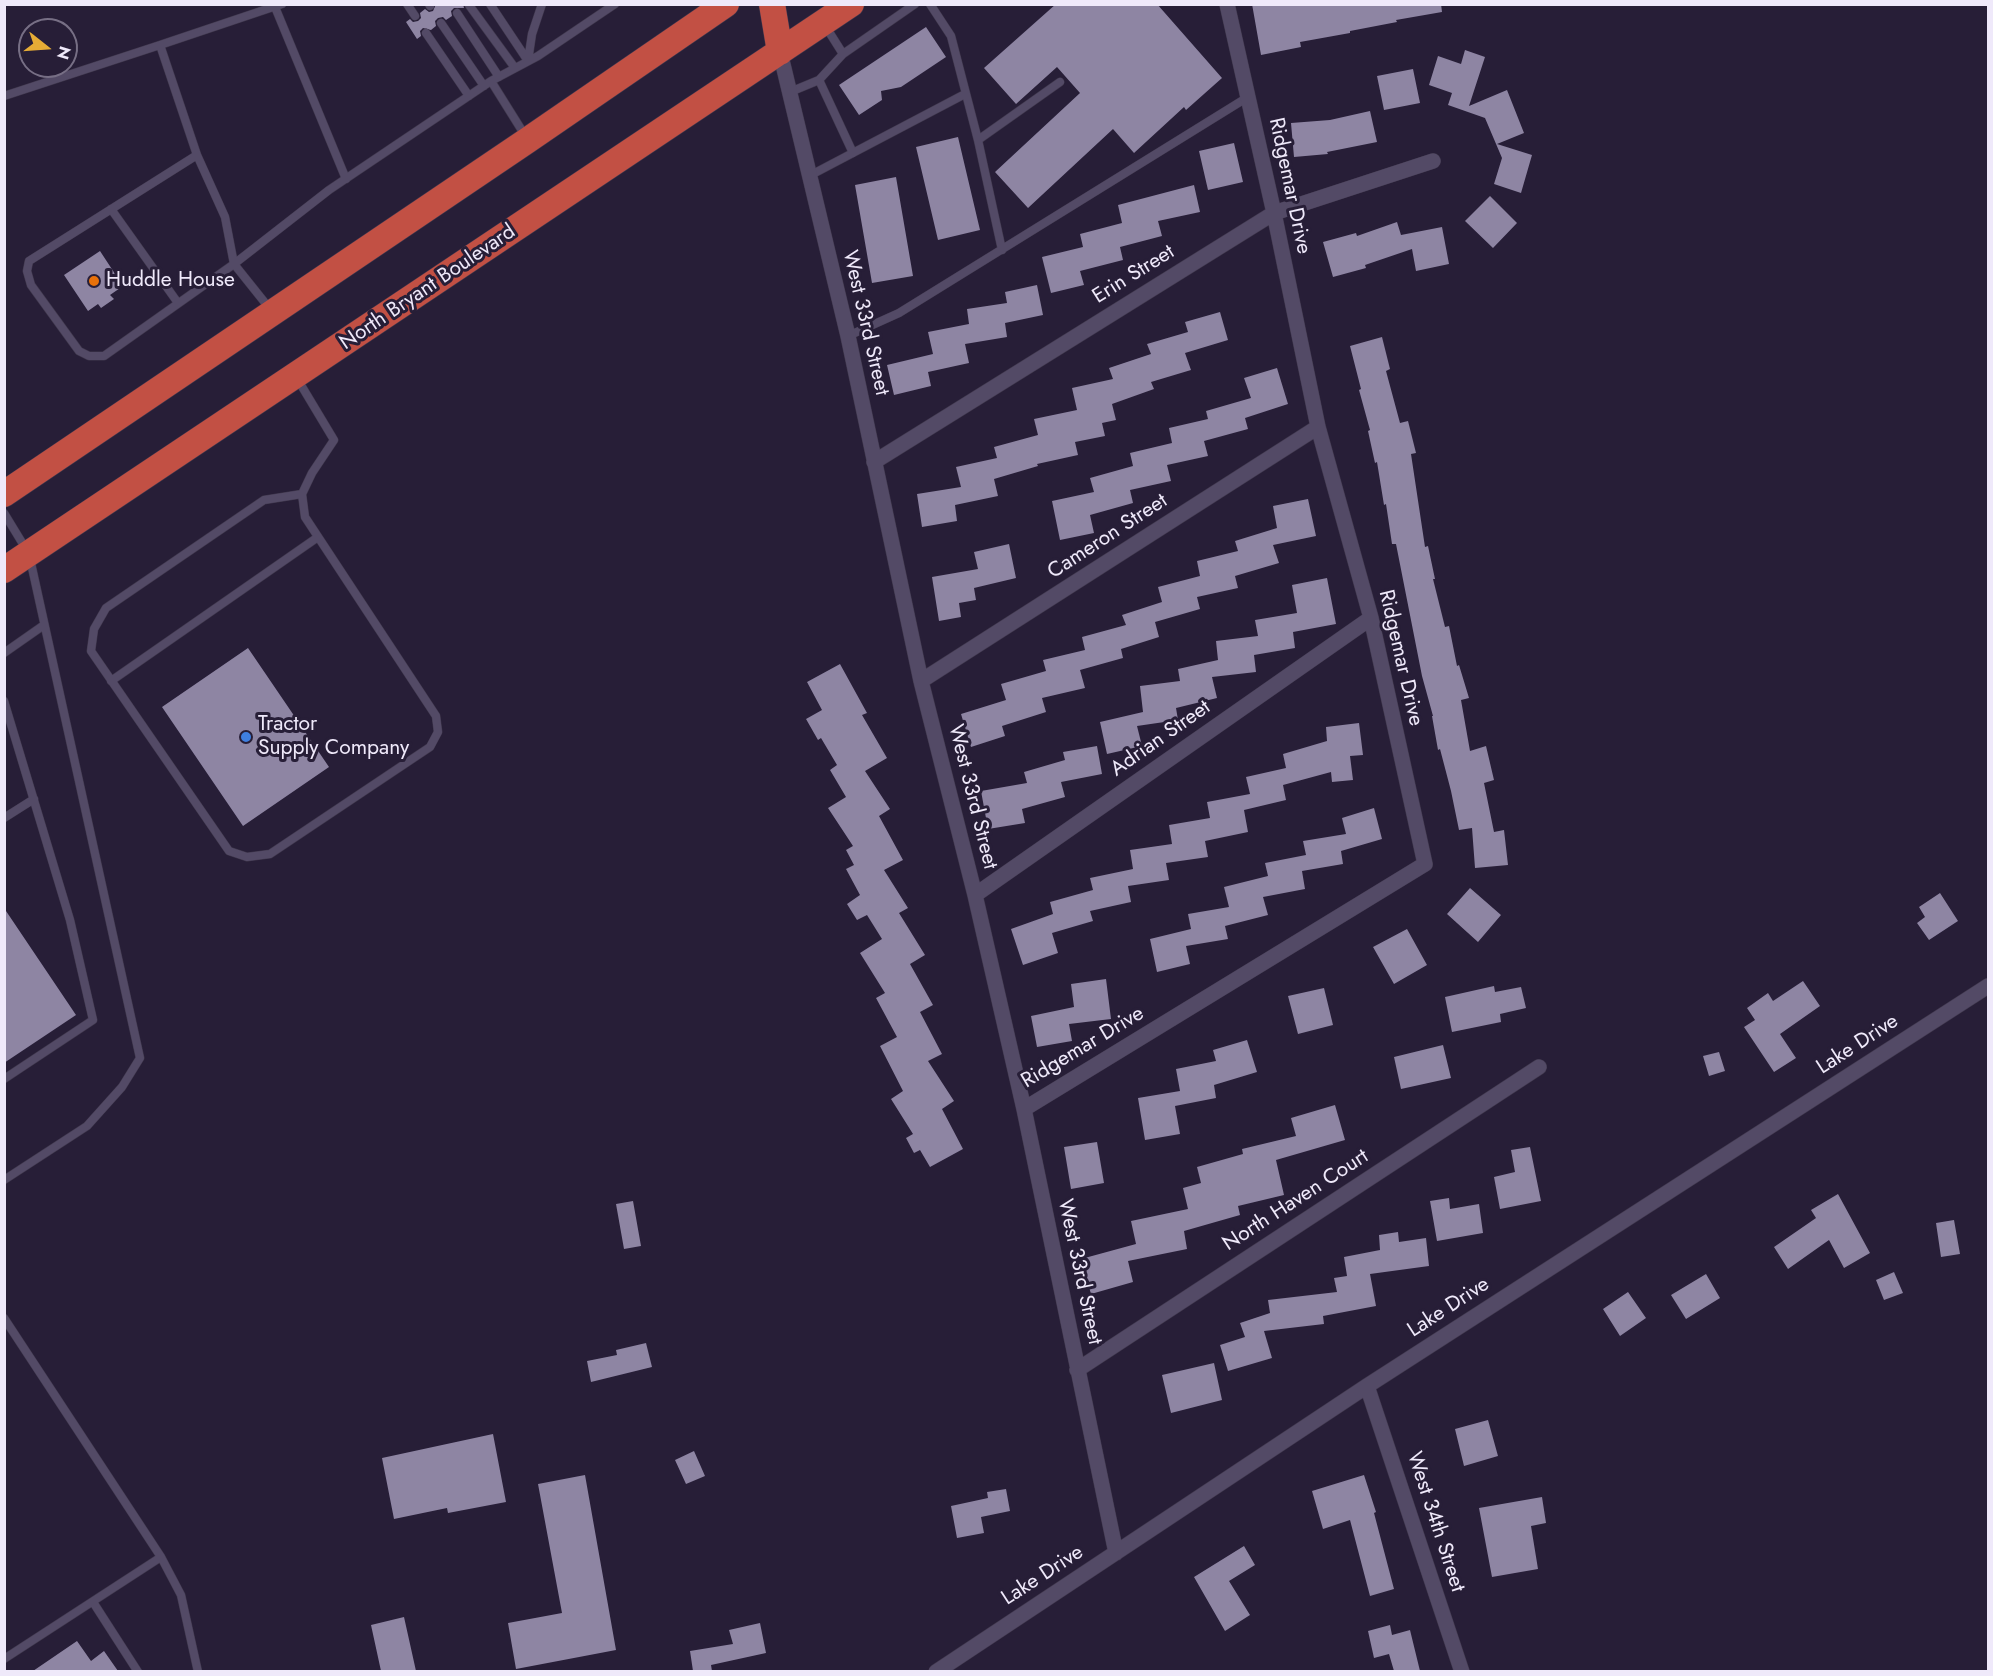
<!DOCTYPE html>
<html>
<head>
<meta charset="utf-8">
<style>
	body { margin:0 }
	#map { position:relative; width:1993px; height:1676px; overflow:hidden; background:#271e37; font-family:Jost,sans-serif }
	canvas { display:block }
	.frame { position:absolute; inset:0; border:6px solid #efe9fa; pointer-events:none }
	.north { position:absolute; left:18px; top:18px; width:60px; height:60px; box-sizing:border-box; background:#271e37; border:2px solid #776f85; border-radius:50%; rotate:107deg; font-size:16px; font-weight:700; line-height:24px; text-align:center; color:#efe9fa }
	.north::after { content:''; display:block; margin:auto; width:21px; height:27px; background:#e6ac36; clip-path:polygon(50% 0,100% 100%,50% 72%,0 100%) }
</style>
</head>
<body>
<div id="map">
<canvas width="1993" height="1676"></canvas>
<div class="frame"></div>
<div class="north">N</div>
</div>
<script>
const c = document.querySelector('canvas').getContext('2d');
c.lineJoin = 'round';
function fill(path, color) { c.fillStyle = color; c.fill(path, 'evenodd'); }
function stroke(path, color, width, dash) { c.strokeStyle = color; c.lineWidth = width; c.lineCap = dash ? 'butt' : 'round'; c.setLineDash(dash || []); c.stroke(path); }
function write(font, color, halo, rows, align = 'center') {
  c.font = font + ' Jost,sans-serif'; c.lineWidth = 6; c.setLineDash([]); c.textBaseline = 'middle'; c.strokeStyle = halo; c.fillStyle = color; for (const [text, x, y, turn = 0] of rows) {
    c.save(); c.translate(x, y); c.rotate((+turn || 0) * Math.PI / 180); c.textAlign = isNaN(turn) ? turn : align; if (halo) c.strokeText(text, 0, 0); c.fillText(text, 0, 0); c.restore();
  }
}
fill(new Path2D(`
	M436,4H463L464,8H454L451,11L452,16L446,20L443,17L438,18L435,21L436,26L431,30L423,28L420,31L421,36L417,39L406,22L410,19L413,22L418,21L421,18L420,13L425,9L429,12L433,11Z
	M1056,4H1157L1222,78L1186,110L1184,107L1134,153L1113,129L1028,208L995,172L1080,93L1057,67L1016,104L984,68Z
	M1252,4H1441L1442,12L1396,20L1397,22L1350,31V33L1300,42L1301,47L1261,55Z
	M926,27L946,57L901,87L881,91L882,100L859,115L839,85Z
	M1465,50L1485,57L1469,106L1507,90L1524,133L1497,144L1532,155L1521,193L1494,184L1502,158L1485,118L1448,105L1452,93L1429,85L1438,56L1461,64Z
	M1413,69L1420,103L1384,110L1377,76Z
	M1370,111L1377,142L1327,152L1328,154L1294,157L1291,123L1330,120Z
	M958,137L980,230L938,240L916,147Z
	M1234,143L1243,182L1208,190L1199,151Z
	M896,177L913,276L872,283L855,185Z
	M1194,185L1200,212L1158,221L1162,236L1120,247L1123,260L1080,271L1084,285L1051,293L1042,257L1083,247L1080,234L1122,223L1118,205Z
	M1490,196L1517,223L1493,248L1465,221Z
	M1397,222L1401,235L1442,227L1449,264L1416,271L1412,249L1365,265L1366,268L1333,277L1323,242L1356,233L1357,236Z
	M100,251L123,286L110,295L114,299L101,308L98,304L88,311L64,275Z
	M1037,285L1043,315L1005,323L1007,337L965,344L969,363L928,372L931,386L894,395L887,365L933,354L928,332L969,324L967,309L1007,303L1005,292Z
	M1220,312L1228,340L1185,353L1191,370L1151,382L1154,389L1112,404L1116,420L1102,423L1105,436L1075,442L1078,455L1037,464L1038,466L994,479L998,496L955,505L957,521L922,527L917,494L961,487L956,467L997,458L994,447L1038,435L1034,419L1077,410L1072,388L1113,379L1109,368L1151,354L1147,344L1188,332L1185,322Z
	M1382,337L1390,369L1386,371L1400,423L1408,421L1416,453L1411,454L1425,547L1428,546L1435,579H1433L1445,627L1449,626L1457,666L1459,665L1469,698L1461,700L1470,751L1486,746L1494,780L1484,783L1494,832L1504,830L1508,865L1475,868L1472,828L1459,830L1451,791L1440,749L1438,750L1432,716H1433L1422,676L1396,544H1392L1386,504L1384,505L1377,462L1375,463L1368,431L1370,430L1359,390L1361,389L1350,346Z
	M1277,368L1288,404L1245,418L1248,429L1204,441L1208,456L1167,465L1171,481L1130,490L1133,503L1090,515L1094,533L1060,540L1052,501L1094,492L1090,478L1133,466L1130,453L1172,443L1169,428L1208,419L1206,411L1251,398L1244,378Z
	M1308,499L1316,536L1273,545L1279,563L1235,576L1238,588L1197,597L1200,609L1155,622L1159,637L1121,649L1123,658L1080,670L1085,688L1042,698L1046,712L1002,726L1005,736L971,747L961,714L1006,700L1001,684L1046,671L1043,660L1085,650L1082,637L1126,625L1122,615L1162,602L1158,587L1200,576L1197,561L1238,551L1235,541L1277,528L1273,506Z
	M1009,544L1016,578L974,588L976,600L959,603L961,617L939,621L932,577L978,569L974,552Z
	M1327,578L1336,624L1293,632L1295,648L1254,655L1256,672L1212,677L1217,698L1176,708L1178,720L1137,726L1142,746L1107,754L1100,722L1143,712L1140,686L1180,681L1178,669L1218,660L1216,641L1258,636L1255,620L1297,613L1292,585Z
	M248,648L329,767L243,826L162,707Z
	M840,664L867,713L862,715L887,758L865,771L890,809L879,816L903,860L884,870L908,908L899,913L925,955L910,964L933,1005L920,1012L942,1054L928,1061L954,1101L942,1109L963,1149L930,1167L920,1150L914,1153L906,1138L913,1134L891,1099L903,1091L880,1046L897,1037L876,998L885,993L860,953L882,939L867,915L857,920L847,904L860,895L846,869L854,865L846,850L853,846L828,808L846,797L830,770L837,765L821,738L818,740L806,719L822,710L807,682Z
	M1359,723L1363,755L1350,756L1353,780L1332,782L1331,772L1283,785L1286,800L1244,810L1248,832L1205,841L1208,857L1166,863L1169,880L1128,886L1131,902L1090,911L1093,921L1052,933L1058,953L1023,965L1011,929L1053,914L1050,902L1093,890L1090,878L1133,869L1130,850L1172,844L1169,825L1210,818L1207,802L1250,794L1246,777L1286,768L1283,754L1327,741L1326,727Z
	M1097,746L1102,774L1061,782L1065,797L1022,809L1025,823L988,829L981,791L1027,783L1024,772L1065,760L1063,752Z
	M1374,808L1382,839L1341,851L1343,864L1302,871L1305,889L1263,897L1268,915L1225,926L1228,939L1186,946L1190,964L1157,972L1150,939L1191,929L1188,914L1229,907L1224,887L1268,876L1265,863L1306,855L1303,841L1346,834L1342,818Z
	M1470,888L1501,915L1478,942L1447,914Z
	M1940,893L1958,921L1929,940L1917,923L1925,917L1919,907Z
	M4,908L76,1015L4,1063Z
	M1407,929L1427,965L1394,984L1373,947Z
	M1106,979L1111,1019L1069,1024L1072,1041L1037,1047L1031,1016L1074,1007L1071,984Z
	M1803,981L1820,1006L1780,1034L1796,1058L1774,1072L1744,1027L1755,1020L1747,1008L1768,993L1773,1001Z
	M1494,986L1495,992L1521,987L1526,1008L1500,1014L1501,1022L1452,1032L1445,997Z
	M1324,988L1333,1025L1298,1034L1288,996Z
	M1247,1040L1257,1072L1214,1085L1216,1098L1175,1106L1180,1134L1145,1140L1138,1098L1180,1091L1176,1069L1216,1061L1213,1050Z
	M1443,1045L1451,1078L1401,1089L1394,1057Z
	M1719,1052L1725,1071L1709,1076L1703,1056Z
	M1335,1105L1345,1140L1276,1160L1284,1195L1238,1206L1240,1215L1184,1231L1187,1249L1128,1261L1133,1282L1091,1294L1081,1259L1136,1244L1131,1221L1188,1209L1183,1188L1201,1183L1197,1167L1243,1154L1242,1149L1296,1136L1291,1118Z
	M1097,1142L1104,1183L1071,1189L1064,1147Z
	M1530,1147L1541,1201L1500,1209L1494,1177L1515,1172L1511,1150Z
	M1838,1194L1870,1253L1844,1268L1829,1240L1788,1269L1774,1247L1816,1218L1811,1210Z
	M1449,1198L1450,1209L1479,1204L1483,1233L1437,1241L1430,1201Z
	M633,1201L641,1246L624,1249L616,1204Z
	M1954,1220L1960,1254L1941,1257L1936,1223Z
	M1398,1232L1399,1242L1426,1238L1429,1266L1370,1274L1376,1306L1323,1316L1324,1324L1264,1331L1272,1358L1228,1371L1220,1345L1245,1337L1240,1323L1270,1313L1268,1300L1337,1292L1334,1278L1347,1276L1344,1257L1380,1250L1379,1235Z
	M1894,1272L1903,1293L1884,1300L1876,1280Z
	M1706,1274L1720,1298L1686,1319L1671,1295Z
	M1628,1292L1646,1318L1620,1336L1603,1309Z
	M646,1343L652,1367L591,1382L587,1361L617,1355L616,1350Z
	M1214,1363L1222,1400L1171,1413L1162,1375Z
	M1488,1420L1498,1456L1464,1466L1455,1429Z
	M493,1434L506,1502L448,1513L447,1508L394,1519L382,1458Z
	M694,1451L705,1476L686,1484L675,1460Z
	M585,1475L616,1650L516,1669L508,1623L562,1613L538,1484Z
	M1364,1475L1376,1512L1374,1513L1394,1589L1370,1596L1350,1520L1323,1529L1312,1491Z
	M1006,1489L1010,1511L981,1517L984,1533L957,1538L951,1506L988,1498L987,1492Z
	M1542,1497L1546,1523L1531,1526L1538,1569L1492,1577L1479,1508Z
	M1244,1546L1255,1565L1229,1581L1250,1615L1225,1631L1194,1577Z
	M404,1617L416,1671H381L371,1625Z
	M760,1623L766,1653L711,1665L712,1671H693L690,1651L733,1644L729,1630Z
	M1390,1625L1392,1635L1410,1630L1420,1671H1394L1389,1654L1374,1658L1368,1631Z
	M77,1641L91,1661L104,1651L118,1671H33Z`), '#8e85a3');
const service = new Path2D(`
	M407,4L415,16
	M429,4L430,6
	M490,4L528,61
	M930,4L951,36L978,140L1002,250
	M469,5L515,68
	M275,7L346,179
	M457,13L499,77
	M441,23L484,86
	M826,27L843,54
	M426,33L469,96
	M160,45L282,4
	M528,61L532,34L542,4
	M819,80L853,153
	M491,81L538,56L615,4
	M790,92L819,80L843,54L915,4
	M4,96L160,45L197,155
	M978,140L1060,82
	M809,176L965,94
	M111,209L178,303
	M270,309L234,264L104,356H89L79,351L31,285L27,271L29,261L197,155L225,217L234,264L329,190L491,81L526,137
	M848,336L899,313L1248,97
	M298,380L334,440L312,473L302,494L305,517L436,716L438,732L430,747L270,854L247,857L229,851L91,651L94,629L106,608L264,500L302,494
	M4,513L29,554L140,1058L122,1087L87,1126L4,1180
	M4,653L44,625
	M111,681L318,537
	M4,701L70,920L93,1020L4,1079
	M4,818L34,799
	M4,1318L161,1557L181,1595L198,1672
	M93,1602L138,1672
	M4,1659L161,1557`);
const minor = new Path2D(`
	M780,52L848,336L921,681L975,895L1024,1109L1116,1553
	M874,462L1274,213L1433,161
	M921,681L1318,427
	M975,895L1371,618
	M1024,1109L1425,864L1371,618L1318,427L1274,213L1227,4
	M1077,1370L1539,1067
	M1367,1386L1462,1672
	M936,1672L1367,1386L1988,986`);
const trunk = new Path2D(`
	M772,4L780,52
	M4,494L528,140L726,4
	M4,570L851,4`);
stroke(service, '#41394e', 9);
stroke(minor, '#41394e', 16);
stroke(trunk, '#41394e', 27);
stroke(service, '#534a66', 8);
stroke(minor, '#534a66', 15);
stroke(trunk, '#c25044', 26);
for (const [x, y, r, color] of [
	[94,281,6,"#e8710a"],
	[246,737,6,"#3f7fe0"]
]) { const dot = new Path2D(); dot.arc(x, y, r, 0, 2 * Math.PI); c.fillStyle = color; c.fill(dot); stroke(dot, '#271e37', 2); }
write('21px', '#efe9fa', '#271e37', [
	["Ridgemar Drive",1289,186,78],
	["Erin Street",1134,275,-32],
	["North Bryant Boulevard",428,288,-34],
	["West 33rd Street",865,323,77],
	["Cameron Street",1108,537,-33],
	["Ridgemar Drive",1400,658,77],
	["Adrian Street",1161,739,-35],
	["West 33rd Street",972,797,76],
	["Lake Drive",1858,1045,-33],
	["Ridgemar Drive",1083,1048,-31],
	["North Haven Court",1296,1201,-33],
	["West 33rd Street",1079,1272,78],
	["Lake Drive",1449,1308,-33],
	["West 34th Street",1435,1522,72],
	["Lake Drive",1043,1576,-33]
]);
write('21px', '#efe9fa', '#271e37', [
	["Huddle House",106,281],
	["Tractor",258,725],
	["Supply Company",258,749]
], 'left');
</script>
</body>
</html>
